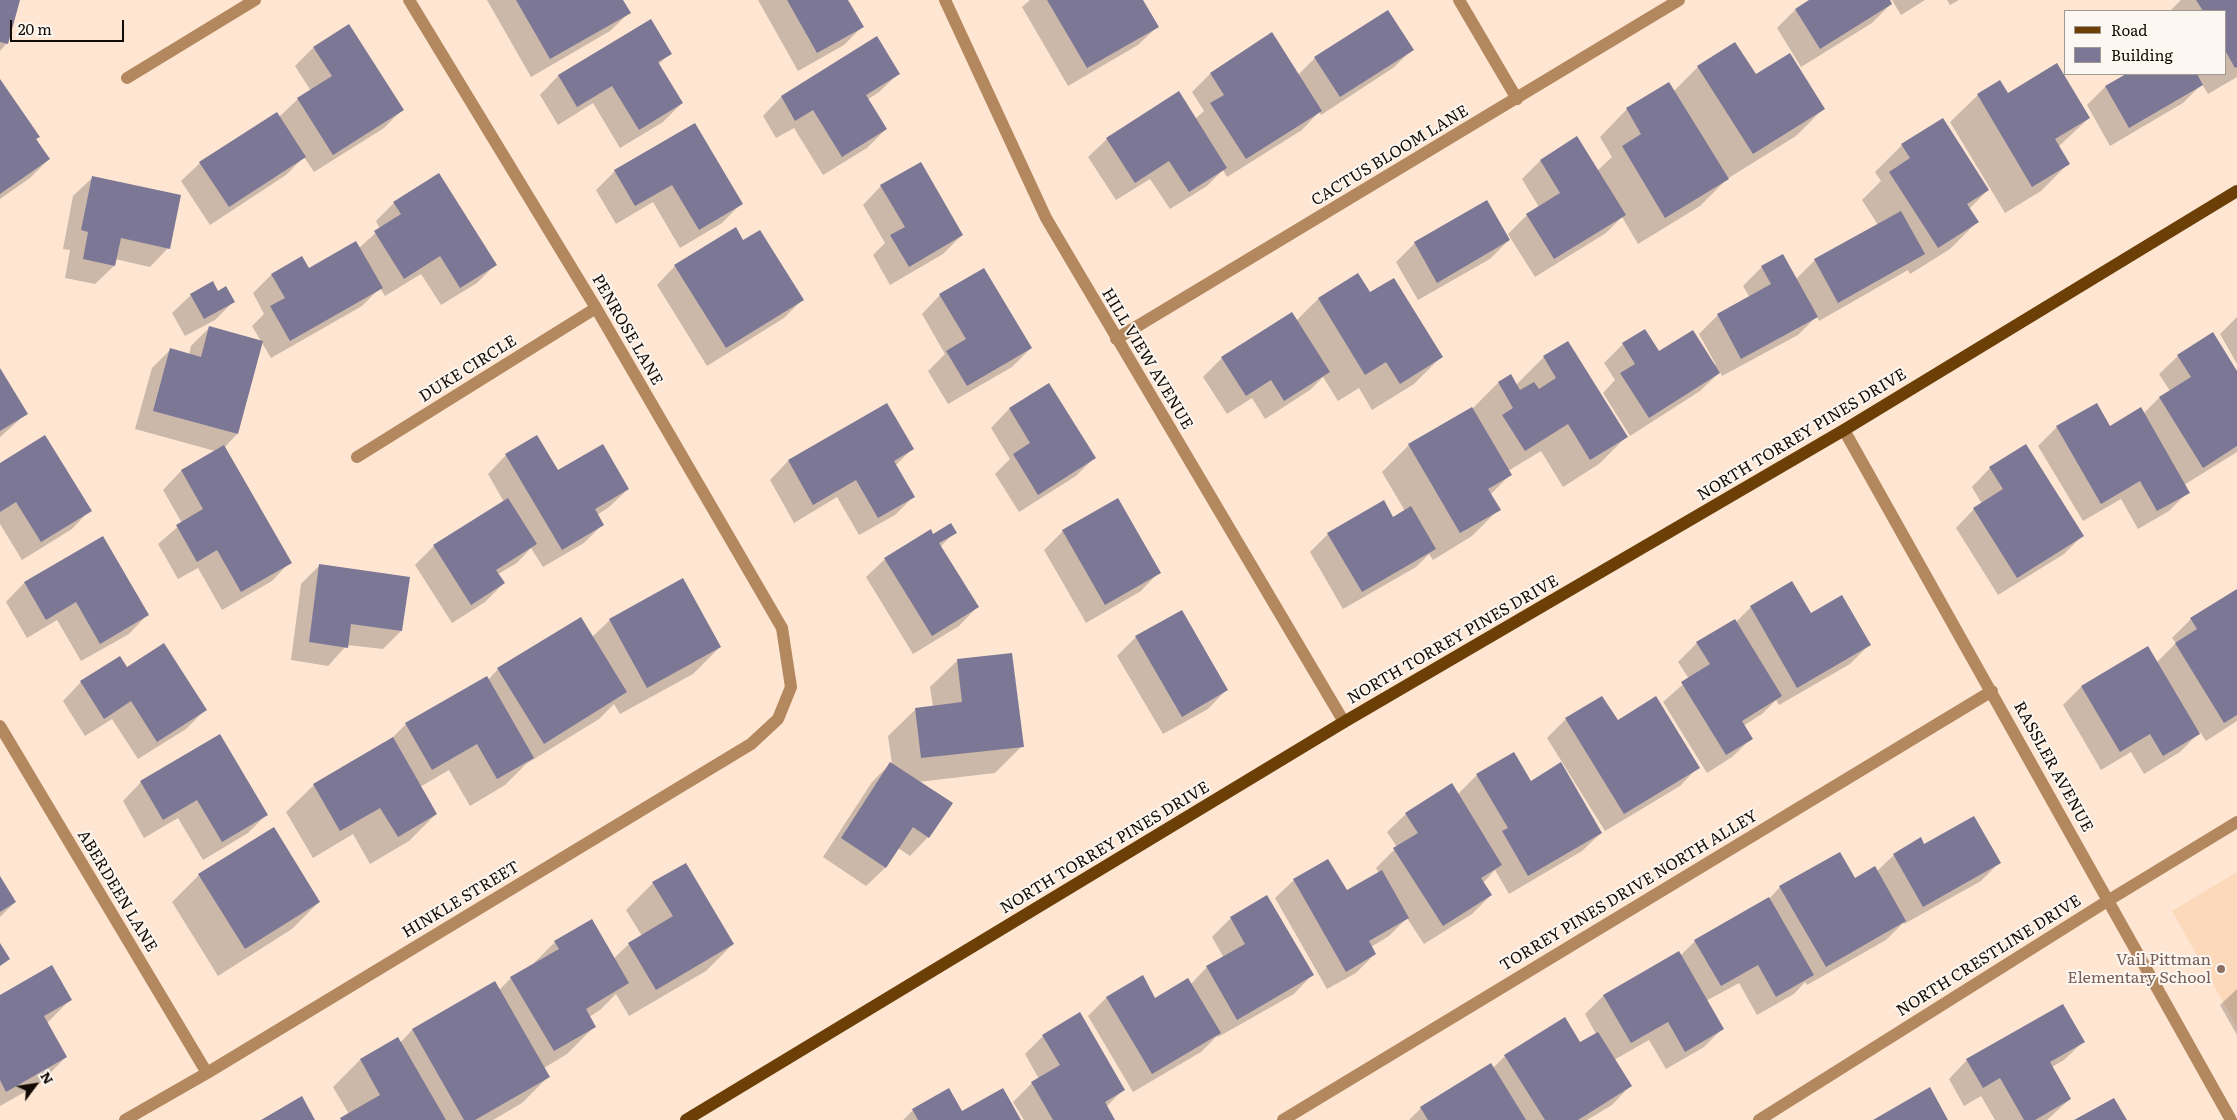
<!DOCTYPE html>
<html>
<head>
<meta charset="utf-8">
<style>
	body { margin:0 }
	#map { position:relative; width:2237px; height:1120px; overflow:hidden; background:#fee6d3; font-family:Literata,serif }
	canvas { display:block }
	.legend { position:absolute; left:2064px; top:10px; width:162px; height:65px; box-sizing:border-box; background:#fdf7f2; border:1px solid #a09893; margin:0; padding:6px 9px; list-style:none; font-size:15px; color:#140a04 }
	.legend li { display:flex; align-items:center; gap:10px; height:25px }
	.legend b { width:25px; border:1px solid #a09893 }
	.north { position:absolute; left:10px; top:1060px; width:50px; height:50px; -webkit-text-stroke:4px #fdf7f2; paint-order:stroke; rotate:59deg; font-size:14px; font-weight:700; line-height:20px; text-align:center; color:#140a04 }
	.north::after { content:''; display:block; margin:auto; width:18px; height:22px; background:#140a04; clip-path:polygon(50% 0,100% 100%,50% 72%,0 100%) }
	.scale { position:absolute; left:10px; top:20px; width:114px; height:22px; box-sizing:border-box; border:2px solid #140a04; border-top:0; padding-left:6px; font-size:15px; line-height:18px; white-space:nowrap; color:#140a04; -webkit-text-stroke:4px #fdf7f2; paint-order:stroke }
</style>
</head>
<body>
<div id="map">
<canvas width="2237" height="1120"></canvas>
<ul class="legend">
<li><b style="height:6px;background:#6b3f05"></b>Road</li>
<li><b style="height:14px;background:#7c7795"></b>Building</li>
</ul>
<div class="north">N</div>
<div class="scale">20 m</div>
</div>
<script>
const c = document.querySelector('canvas').getContext('2d');
c.lineJoin = 'round';
function fill(path, color) { c.fillStyle = color; c.fill(path, 'evenodd'); }
function stroke(path, color, width, dash) { c.strokeStyle = color; c.lineWidth = width; c.lineCap = dash ? 'butt' : 'round'; c.setLineDash(dash || []); c.stroke(path); }
function write(font, color, halo, rows, align = 'center') {
  c.font = font + ' Literata,serif'; c.lineWidth = 4; c.setLineDash([]); c.textBaseline = 'middle'; c.strokeStyle = halo; c.fillStyle = color; for (const [text, x, y, turn = 0] of rows) {
    c.save(); c.translate(x, y); c.rotate((+turn || 0) * Math.PI / 180); c.textAlign = isNaN(turn) ? turn : align; if (halo) c.strokeText(text, 0, 0); c.fillText(text, 0, 0); c.restore();
  }
}
fill(new Path2D(`
	M2237,872V1027L2172,911Z`), '#fcd9bb');
fill(new Path2D(`
	M0,0H19L7,43L0,51Z
	M487,0H622L629,13L610,31L531,77Z
	M758,0H847L862,27L844,45L798,71Z
	M1030,0H1142L1157,27L1138,45L1068,86L1022,7Z
	M1811,0H1888L1891,4L1872,23L1801,67L1777,28L1795,10Z
	M1892,0H1925L1901,15Z
	M1947,0H1959L1950,5Z
	M2181,0H2237V77L2208,94L2202,84L2183,103L2110,146L2087,105L2105,87L2128,74H2226V11H2170Z
	M650,20L670,53L658,65L682,103L663,122L620,148L593,103L558,125L540,95L558,76Z
	M877,38L898,74L879,92L867,100L886,129L867,148L823,175L794,128L776,138L763,116L781,97Z
	M313,48L402,110L384,128L314,172L304,157L286,175L210,225L181,181L200,163L279,117L298,99L311,91L295,66Z
	M1412,50L1393,68L1321,115L1319,112L1302,130L1227,177L1223,170L1207,186L1170,209L1150,179L1116,200L1088,157L1107,139L1195,119L1204,111L1192,92L1210,74L1298,75L1315,58Z
	M1698,67L1756,76L1823,109L1796,136L1727,179L1700,206L1638,244L1622,217L1606,233L1535,277L1508,234L1527,215L1539,207L1522,179L1540,161L1597,171L1612,157L1600,137L1627,109L1669,83L1674,91Z
	M0,82L49,159L30,178L0,199Z
	M1999,82L2007,95L2089,118L2058,147L2068,164L2041,191L2005,213L1950,122L1978,95Z
	M1943,119L1988,190L1969,209L1977,222L1950,249L1910,274L1908,270L1819,321L1817,316L1798,335L1722,376L1720,372L1700,391L1630,436L1603,393L1615,380L1604,363L1623,344L1716,365L1699,334L1718,315L1750,298L1743,286L1762,267L1796,279L1815,260L1878,225L1862,200L1881,181L1875,172L1902,145Z
	M695,124L741,204L722,223L680,248L653,202L616,224L596,190L615,171Z
	M92,178L168,248L150,267L115,259L114,266L95,284L65,278L70,250L63,249L73,196Z
	M881,186L962,235L943,254L890,285L873,255L885,243L863,205Z
	M1486,202L1509,240L1490,259L1418,300L1396,262L1415,243Z
	M394,203L495,265L477,283L441,305L421,274L385,296L380,288L362,306L271,358L252,326L264,314L253,293L271,275L302,258L308,269L359,248L380,229L376,221Z
	M743,242L802,300L784,318L707,366L657,285L675,266Z
	M217,292L233,302L215,320L185,336L172,313L191,295Z
	M1370,294L1441,357L1414,384L1372,410L1359,388L1338,401L1323,377L1310,390L1265,419L1252,398L1227,414L1203,377L1222,358L1296,321L1318,299Z
	M940,295L1031,348L1012,367L948,404L928,371L945,354L922,314Z
	M2237,317V364L2220,334Z
	M210,327L237,434L224,448L290,562L272,581L222,610L198,568L178,579L158,544L182,523L163,490L181,471L215,451L135,429L152,368L170,350L189,355L191,346Z
	M2178,356L2237,373V452L2184,485L2188,492L2169,511L2138,529L2121,499L2083,521L2038,446L2057,427H2109L2143,414L2159,398L2170,391L2159,374Z
	M1544,357L1626,437L1599,464L1563,487L1541,451L1508,471L1510,475L1490,495L1499,509L1472,536L1433,560L1429,554L1416,567L1343,609L1310,552L1328,534L1393,519L1405,511L1382,472L1409,445L1472,409L1498,383L1510,376L1516,385Z
	M0,370L26,414L0,437Z
	M1049,385L1094,458L1076,476L1019,512L995,474L1010,459L991,428L1009,409Z
	M886,405L912,449L895,466L913,497L895,515L859,535L837,497L794,523L770,480L788,461Z
	M506,455L558,472L628,489L609,507L597,515L602,525L584,543L543,567L531,548L517,563L498,574L504,583L485,602L452,623L415,565L434,546L504,502L488,474Z
	M0,464L90,510L72,529L22,560L0,524Z
	M1990,468L2082,536L2064,554L1998,595L1956,528L1974,509L1982,504L1972,487Z
	M1063,531L1159,572L1141,591L1086,623L1044,550Z
	M955,532L940,547L977,607L959,626L913,654L866,577L885,559L933,536Z
	M102,538L147,615L129,634L81,661L57,620L27,638L6,602L24,583Z
	M320,565L401,631L383,649L347,645L328,666L291,660L301,584Z
	M2237,591V721L2206,741L2200,732L2180,752L2144,774L2131,752L2101,770L2063,705L2081,687L2156,663L2176,643L2172,638L2191,619Z
	M1751,607L1810,615L1869,645L1850,664L1779,705L1776,700L1762,714L1743,726L1751,739L1732,757L1707,773L1663,702L1689,679L1678,662L1697,643L1734,620L1736,622Z
	M610,620L720,647L693,674L620,714L614,704L599,719L526,764L505,785L470,806L449,770L420,787L436,814L409,841L370,864L353,834L313,858L286,812L314,785L389,741L406,724L486,678L488,680L498,669L592,637Z
	M1136,637L1226,690L1208,709L1163,734L1117,656Z
	M958,660L1022,746L995,773L918,782L928,837L910,856L898,848L885,868L866,886L823,857L872,782L890,764H892L888,736L916,709L933,707L930,687Z
	M126,668L205,710L186,729L138,759L112,719L85,736L63,701L81,682Z
	M1566,719L1617,722L1698,767L1680,786L1605,831L1547,738Z
	M1477,775L1530,782L1601,833L1582,851L1509,894L1495,870L1483,883L1491,895L1472,914L1424,944L1407,918L1389,936L1371,947L1375,954L1356,973L1327,989L1275,898L1294,880L1346,892L1379,873L1376,868L1397,847L1387,832L1406,814L1457,795Z
	M141,782L266,815L248,833L203,860L178,818L144,838L123,801Z
	M1924,846L2000,862L1981,881L1904,924L1903,923L1886,940L1807,985L1805,982L1794,994L1757,1015L1739,983L1706,1001L1722,1029L1704,1047L1666,1069L1649,1040L1614,1060L1630,1086L1612,1105L1587,1120H1409L1421,1108L1493,1068L1505,1056L1579,1044L1596,1034L1585,1014L1603,996L1680,956L1695,941L1769,899L1780,887L1854,880L1876,872L1894,855Z
	M199,875L319,902L292,929L218,976L172,902Z
	M0,879L15,902L0,917Z
	M653,883L733,944L706,971L629,1016L616,994L600,1010L589,1017L594,1027L567,1054L544,1068L549,1076L522,1103L493,1120H340L349,1114L333,1087L360,1060L397,1039L400,1043L412,1030L494,983L499,990L511,978L530,967L555,942L613,959L629,944L642,936L626,910Z
	M1267,897L1312,975L1294,994L1218,1037L1217,1036L1201,1052L1133,1092L1088,1016L1106,998L1142,977L1155,999L1191,984L1207,967L1224,958L1212,937L1231,918Z
	M2237,989V1035L2220,1005Z
	M0,996L71,999L47,1023L66,1057L39,1084L0,1106Z
	M1043,1036L1123,1090L1106,1107L1114,1120H1024L1013,1102L1032,1083L1039,1079L1025,1054Z
	M2083,1042L2064,1060L2052,1067L2070,1099L2047,1120H1995L1981,1096L1964,1106L1949,1079L1967,1060Z
	M913,1110L1019,1120H903Z`), '#0003');
fill(new Path2D(`
	M0,0H20L8,44L0,42Z
	M516,0H623L631,13L550,59Z
	M787,0H848L864,27L817,53Z
	M1047,0H1143L1159,27L1087,68Z
	M1809,0H1890L1892,4L1820,49L1795,9Z
	M2196,0H2237V67L2235,68L2226,52V11H2203Z
	M1388,10L1414,50L1340,97L1314,57Z
	M651,19L672,54L658,62L683,103L639,130L612,86L577,107L558,75Z
	M349,24L404,110L333,155L297,98L332,76L313,47Z
	M1272,32L1322,111L1246,159L1210,103L1224,95L1210,73Z
	M877,36L900,74L866,95L887,129L842,157L813,110L795,121L781,96Z
	M1735,42L1756,74L1790,53L1825,109L1753,154L1697,66Z
	M2057,63L2090,118L2055,139L2070,164L2032,187L1977,94L2000,80L2008,93Z
	M2126,74H2197L2203,85L2129,128L2105,86Z
	M0,79L40,137L36,139L50,159L0,194Z
	M1669,82L1729,179L1665,218L1622,146L1641,134L1626,108Z
	M1179,91L1227,168L1189,192L1169,161L1135,183L1106,138Z
	M277,112L306,157L229,207L199,162Z
	M1943,118L1989,190L1967,204L1979,222L1938,248L1889,172L1910,158L1901,144Z
	M695,123L743,204L699,230L672,185L635,206L614,170Z
	M1577,136L1626,215L1554,259L1526,214L1560,193L1540,160Z
	M921,162L963,235L909,267L890,235L905,227L880,185Z
	M439,173L497,265L460,288L440,256L404,279L374,231L401,214L393,202Z
	M92,176L181,195L170,249L121,238L115,266L83,259L88,232L81,230Z
	M1487,200L1510,240L1437,283L1414,242Z
	M1901,211L1925,254L1838,303L1814,259Z
	M736,227L743,240L760,230L804,300L726,348L674,265Z
	M356,241L383,288L290,341L270,306L285,298L271,274L302,256L309,268Z
	M1783,254L1818,317L1741,359L1717,314L1771,284L1761,266Z
	M984,268L1032,348L967,386L946,351L966,339L939,294Z
	M1358,273L1370,292L1394,278L1443,357L1400,384L1386,362L1365,375L1318,298Z
	M213,281L218,291L226,286L235,302L204,319L190,294Z
	M1292,312L1330,372L1284,401L1271,380L1246,396L1221,357Z
	M209,326L263,341L238,434L153,411L170,348L201,357Z
	M1645,329L1659,351L1693,330L1720,373L1649,418L1620,373L1635,364L1622,343Z
	M2213,332L2237,371V446L2203,468L2159,397L2191,377L2177,355Z
	M1568,341L1628,437L1590,460L1568,424L1525,451L1502,415L1513,408L1498,382L1511,374L1520,390L1534,382L1539,389L1556,378L1543,356Z
	M0,368L28,414L0,431Z
	M1049,383L1096,458L1038,495L1013,454L1030,443L1009,408Z
	M887,403L914,449L894,461L915,497L878,518L856,480L813,505L788,460Z
	M2097,403L2110,426L2141,407L2190,493L2157,511L2140,481L2101,504L2056,426Z
	M1472,407L1512,475L1488,489L1501,510L1460,533L1408,444Z
	M45,435L92,511L41,542L16,502L0,512V463Z
	M537,435L558,470L603,444L629,489L595,509L604,525L562,550L505,454Z
	M2026,444L2084,536L2017,578L1973,508L2003,489L1989,467Z
	M224,445L292,563L241,592L217,550L197,562L176,525L203,509L181,470Z
	M508,498L537,544L496,570L505,583L471,605L433,545Z
	M1118,498L1161,573L1105,605L1062,530Z
	M1384,500L1393,517L1411,506L1436,549L1362,592L1327,533Z
	M951,523L957,533L939,543L979,607L932,636L884,558L931,529L933,534Z
	M103,536L149,615L100,644L76,602L46,620L24,582Z
	M319,564L410,577L402,631L351,624L348,648L309,642Z
	M683,578L721,647L647,688L609,619Z
	M1792,581L1811,613L1842,595L1871,645L1797,688L1750,606Z
	M2237,589V715L2224,723L2175,643L2197,629L2190,618Z
	M1182,610L1228,690L1182,717L1135,636Z
	M581,617L627,692L544,744L497,668Z
	M1735,619L1782,696L1742,721L1753,739L1726,755L1681,682L1710,664L1696,642Z
	M164,643L207,710L157,742L131,701L104,719L80,681L120,656L127,667Z
	M2148,646L2200,734L2163,756L2150,734L2120,752L2081,686Z
	M1012,653L1024,747L921,758L915,708L962,702L957,659Z
	M487,676L534,758L497,779L477,744L432,770L405,723Z
	M1602,696L1618,720L1656,696L1700,768L1624,814L1565,718Z
	M220,734L268,815L222,842L197,800L163,820L140,781Z
	M393,737L437,814L398,837L380,808L340,831L313,784Z
	M1514,752L1531,781L1561,762L1602,833L1528,876L1502,831L1508,828L1476,774Z
	M890,762L953,803L929,838L913,827L886,868L841,838Z
	M1452,783L1502,865L1481,878L1492,895L1443,926L1393,848L1418,833L1405,813Z
	M1974,816L2001,863L1923,907L1893,854L1921,837L1924,844Z
	M274,827L320,902L245,949L198,874Z
	M1840,852L1855,878L1875,866L1906,921L1826,967L1779,886Z
	M1328,859L1347,890L1382,870L1409,918L1369,941L1376,954L1346,972L1293,879Z
	M686,863L734,944L656,990L628,943L673,916L652,882Z
	M0,876L16,902L0,912Z
	M1267,895L1314,975L1237,1020L1206,966L1245,944L1230,917Z
	M1769,897L1814,975L1776,997L1758,965L1721,986L1694,940Z
	M592,919L629,983L586,1009L596,1027L554,1051L510,977L559,949L554,941Z
	M0,943L10,959L0,966Z
	M1679,951L1724,1029L1685,1052L1668,1022L1631,1043L1603,995Z
	M52,965L72,1000L44,1016L67,1057L6,1092L0,1080V995Z
	M1143,975L1155,998L1188,978L1221,1033L1152,1074L1106,997Z
	M495,981L550,1077L475,1120H464L412,1029Z
	M2063,1004L2085,1042L2050,1062L2071,1099L2035,1120H2024L2000,1078L1983,1088L1966,1059Z
	M1080,1012L1125,1090L1105,1102L1115,1120H1053L1031,1082L1060,1065L1042,1035Z
	M1565,1017L1580,1042L1598,1032L1632,1086L1578,1120H1545L1504,1055Z
	M398,1037L446,1120H341L340,1118L380,1095L360,1059Z
	M1491,1063L1526,1120H1428L1420,1107Z
	M1930,1087L1948,1120H1873Z
	M949,1088L962,1111L1003,1088L1021,1120H918L912,1109Z
	M302,1096L315,1120H261Z
	M2114,1098L2127,1120H2074Z`), '#7c7795');
stroke(new Path2D(`
	M945,0L1046,218L1344,722
	M1459,0L1517,99
	M127,78L255,0
	M1116,339L1679,0
	M1844,430L2231,1120
	M357,457L596,308
	M0,726L207,1073
	M125,1120L207,1073L751,744L778,719L791,687L782,628L596,308L409,0
	M1283,1120L1992,691
	M1759,1120L2109,900L2237,822`), '#b4885e', 12);
stroke(new Path2D(`
	M686,1120L1344,722L1844,430L2237,191`), '#6b3f05', 12);
for (const [x, y, r, color] of [
	[2221,969,5,"#8d6e63"]
]) { const dot = new Path2D(); dot.arc(x, y, r, 0, 2 * Math.PI); c.fillStyle = color; c.fill(dot); stroke(dot, '#fdf7f2', 2); }
write('16px', '#140a04', '#fdf7f2', [
	["CACTUS BLOOM LANE",1390,156,-31],
	["PENROSE LANE",627,330,60],
	["HILL VIEW AVENUE",1147,359,59],
	["DUKE CIRCLE",468,369,-32],
	["NORTH TORREY PINES DRIVE",1802,435,-31],
	["NORTH TORREY PINES DRIVE",1453,640,-30],
	["RASSLER AVENUE",2053,767,61],
	["NORTH TORREY PINES DRIVE",1105,848,-31],
	["ABERDEEN LANE",117,891,59],
	["TORREY PINES DRIVE NORTH ALLEY",1629,891,-31],
	["HINKLE STREET",461,900,-31],
	["NORTH CRESTLINE DRIVE",1989,956,-32]
]);
write('16px', '#785e54', '#fdf7f2', [
	["Vail Pittman",2211,960],
	["Elementary School",2211,978]
], 'right');
</script>
</body>
</html>
